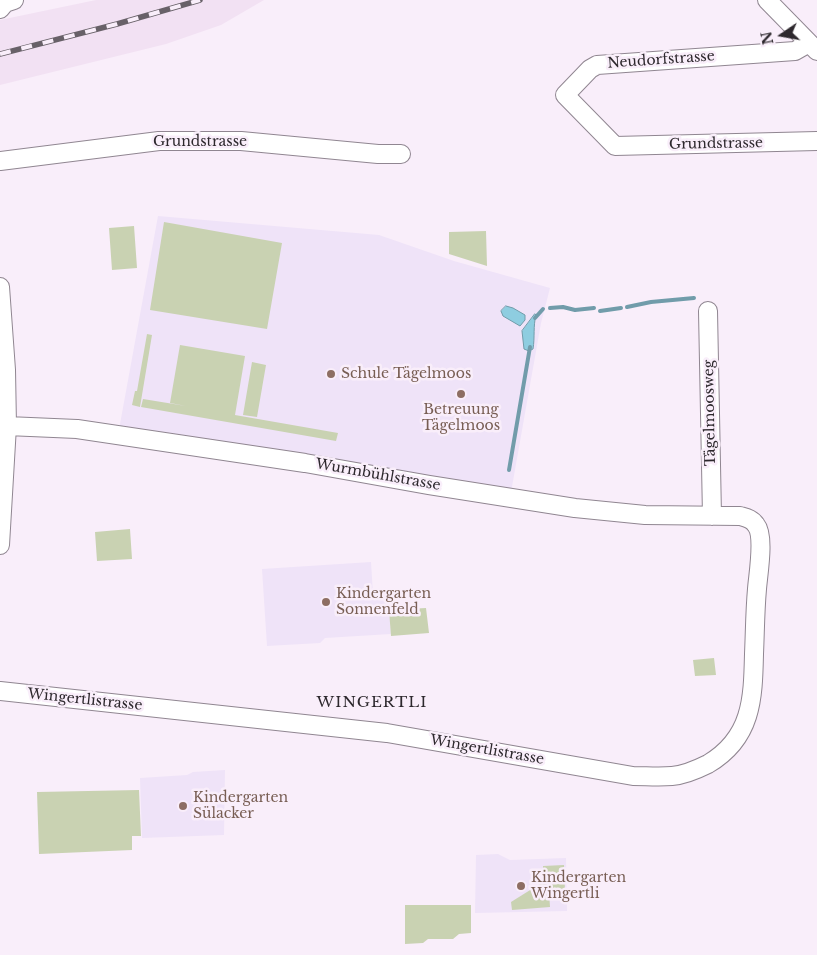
<!DOCTYPE html>
<html>
<head>
<meta charset="utf-8">
<style>
	body { margin:0 }
	#map { position:relative; width:817px; height:955px; overflow:hidden; background:#f9eefa; font-family:"Libre Baskerville",serif }
	canvas { display:block }
	.north { position:absolute; left:757px; top:10px; width:50px; height:50px; -webkit-text-stroke:4px #f9eefa; paint-order:stroke; rotate:258deg; font-size:14px; font-weight:700; line-height:20px; text-align:center; color:#2d282d }
	.north::after { content:''; display:block; margin:auto; width:18px; height:22px; background:#2d282d; clip-path:polygon(50% 0,100% 100%,50% 72%,0 100%) }
</style>
</head>
<body>
<div id="map">
<canvas width="817" height="955"></canvas>
<div class="north">N</div>
</div>
<script>
const c = document.querySelector('canvas').getContext('2d');
c.lineJoin = 'round';
function fill(path, color) { c.fillStyle = color; c.fill(path, 'evenodd'); }
function stroke(path, color, width, dash) { c.strokeStyle = color; c.lineWidth = width; c.lineCap = dash ? 'butt' : 'round'; c.setLineDash(dash || []); c.stroke(path); }
function write(font, color, halo, rows, align = 'center') {
  c.font = font + ' "Libre Baskerville",serif'; c.lineWidth = 5; c.setLineDash([]); c.textBaseline = 'middle'; c.strokeStyle = halo; c.fillStyle = color; for (const [text, x, y, turn = 0] of rows) {
    c.save(); c.translate(x, y); c.rotate((+turn || 0) * Math.PI / 180); c.textAlign = isNaN(turn) ? turn : align; if (halo) c.strokeText(text, 0, 0); c.fillText(text, 0, 0); c.restore();
  }
}
fill(new Path2D(`
	M96,0H264L221,25L166,44L0,85V20Z`), '#f2e1f3');
fill(new Path2D(`
	M158,216L379,235L454,261L550,288L541,323L510,498L118,435Z
	M371,562L373,594L388,593L391,634L325,638L320,643L267,646L262,569Z
	M225,770L224,835L142,838L140,778L187,775L193,772Z
	M498,854L510,860L566,858L567,911L475,913L476,855Z`), '#efe3f8');
fill(new Path2D(`
	M164,222L282,243L267,329L150,310Z
	M134,226L137,268L112,270L109,228Z
	M486,231L487,266L449,254V232Z
	M147,334L152,335L140,407L132,405L135,391H137Z
	M180,345L245,356L235,415L338,433L336,441L141,407L143,399L186,406L170,403Z
	M252,362L266,365L257,417L243,415Z
	M130,529L132,559L97,561L95,532Z
	M426,608L429,633L391,636L389,610Z
	M714,658L716,675L695,676L693,660Z
	M139,790L141,836H132V850L39,854L37,792Z
	M564,865L565,891L549,892L550,907L512,910L511,902L543,882V866Z
	M405,905H471V933L459,934L453,939H428L423,943L405,944Z`), '#c9d2b2');
const water = new Path2D(`
	M506,306L513,308L525,315V320L520,326L503,316L501,311Z
	M535,314L536,315C533,326 535,337 533,349L529,351L524,349L522,331Z`);
fill(water, '#8ecde0');
stroke(water, '#719caa', 1);
stroke(new Path2D(`
	M627,307L651,302L694,298
	M550,308L563,307L575,310L594,308
	M600,311L621,308
	M535,318L543,309
	M509,470L530,347`), '#719caa', 4);
const minor = new Path2D(`
	M767,0L817,51
	M0,9L5,3L14,0
	M809,43L795,51L597,65L590,69L565,95L615,146L817,141
	M0,161L159,141H241L378,154H401
	M0,287L6,370L7,426L0,545
	M708,311L712,516
	M0,691L387,733L633,776C646,776 659,777 672,776C685,775 696,770 708,764C752,738 753,699 754,654C755,632 755,611 757,589C758,575 765,536 756,525C752,519 747,518 740,516L645,515L575,508L429,485L305,463L77,429L7,426`);
stroke(minor, '#908691', 20);
stroke(minor, '#fff', 18);
const rail = new Path2D(`
	M0,54L117,24L200,0`);
stroke(rail, '#686168', 5.5);
stroke(rail, '#f9eefa', 4, [11]);
for (const [x, y, r, color] of [
	[331,374,5,"#8d6e63"],
	[461,394,5,"#8d6e63"],
	[326,602,5,"#8d6e63"],
	[183,806,5,"#8d6e63"],
	[521,886,5,"#8d6e63"]
]) { const dot = new Path2D(); dot.arc(x, y, r, 0, 2 * Math.PI); c.fillStyle = color; c.fill(dot); stroke(dot, '#f9eefa', 2); }
write('14px', '#2d282d', '#f9eefa', [
	["Neudorfstrasse",661,60,-4],
	["Grundstrasse",200,142],
	["Grundstrasse",716,144,-1],
	["Tägelmoosweg",710,413,-91],
	["Wurmbühlstrasse",378,475,10],
	["Wingertlistrasse",85,700,6],
	["Wingertlistrasse",487,750,10]
]);
write('14px', '#785e54', '#f9eefa', [
	["Schule Tägelmoos",341,374],
	["Betreuung",461,410,"center"],
	["Tägelmoos",461,426,"center"],
	["Kindergarten",336,594],
	["Sonnenfeld",336,610],
	["Kindergarten",193,798],
	["Sülacker",193,814],
	["Kindergarten",531,878],
	["Wingertli",531,894]
], 'left');
c.letterSpacing = '1px';
write('15px', '#2d282d', '#f9eefa', [
	["WINGERTLI",372,703]
]);
c.letterSpacing = '0px';
</script>
</body>
</html>
